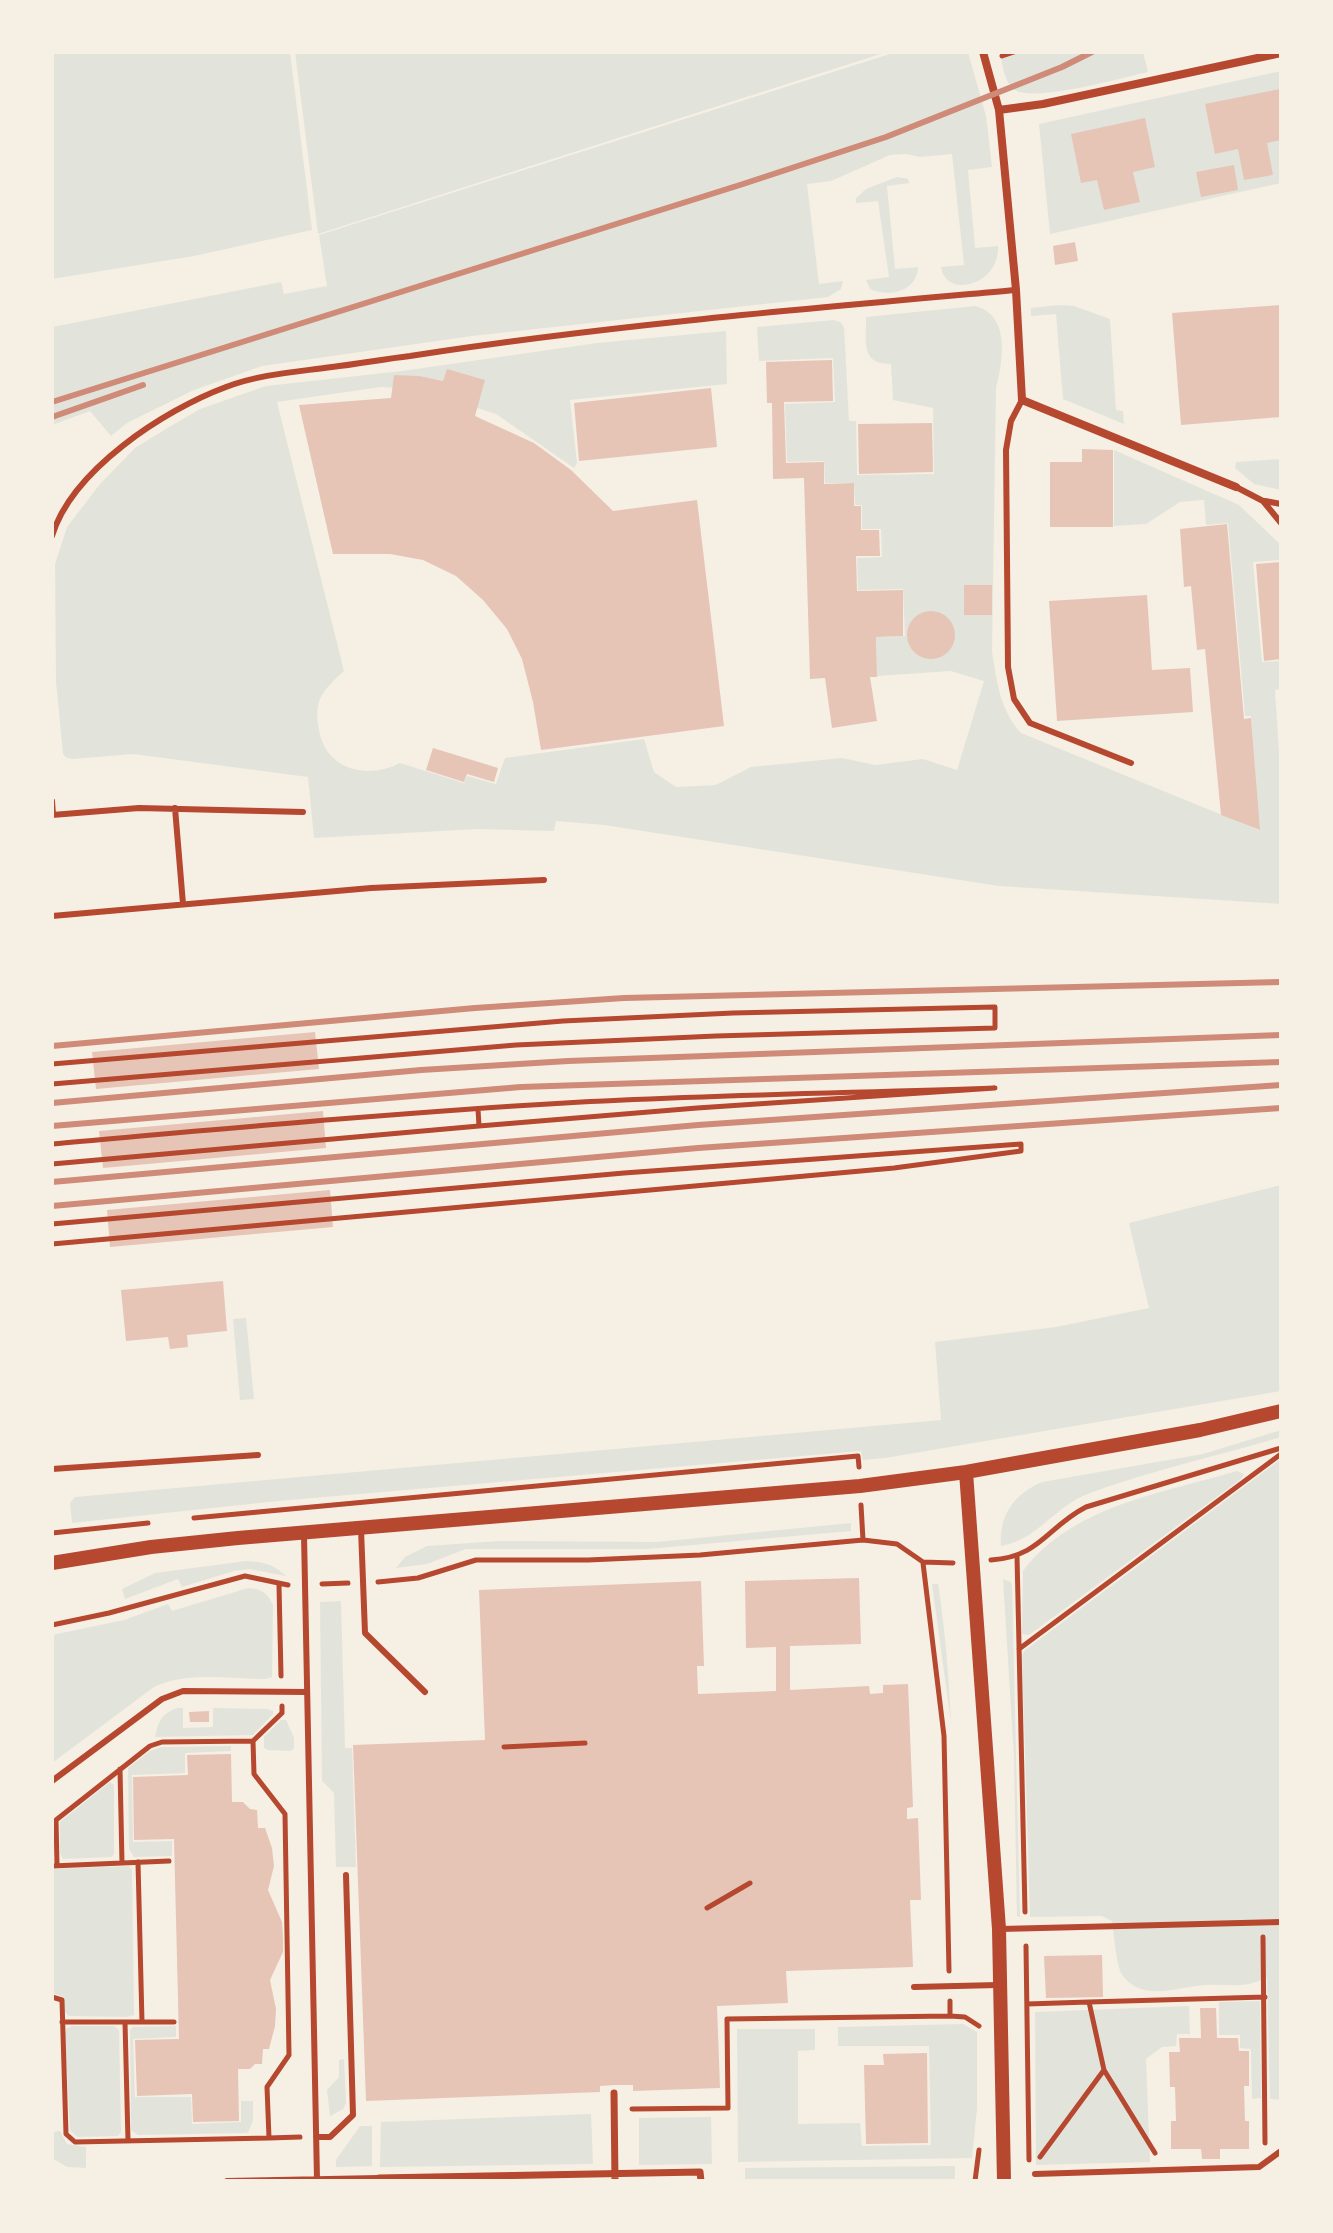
<!DOCTYPE html>
<html>
<head>
<meta charset="utf-8">
<style>
	body { margin:0 }
	#map { position:relative; width:1333px; height:2233px; overflow:hidden; background:#f6efe4; font-family:"Fira Sans",sans-serif }
	canvas { display:block }
	.frame { position:absolute; inset:0; border:54px solid #f6efe4; pointer-events:none }
</style>
</head>
<body>
<div id="map">
<canvas width="1333" height="2233"></canvas>
<div class="frame"></div>
</div>
<script>
const c = document.querySelector('canvas').getContext('2d');
c.lineJoin = 'round';
function fill(path, color) { c.fillStyle = color; c.fill(path, 'evenodd'); }
function stroke(path, color, width, dash) { c.strokeStyle = color; c.lineWidth = width; c.lineCap = dash ? 'butt' : 'round'; c.setLineDash(dash || []); c.stroke(path); }
fill(new Path2D(`
	M52,52H290L312,230L194,256L52,279Z
	M295,52H887L318,234Z
	M896,52H968L986,116L992,167L968,170L975,248L998,246C1000,286 945,299 941,267L964,265L952,154L920,157L906,154L890,155L831,181L807,184L819,284L843,281L841,289L828,297L472,336L262,366L194,390L127,423L111,436L90,411L52,425V327L281,282L284,294L327,286L319,235Z
	M1000,52H1143L1148,72C1124,77 1028,105 1012,88C1004,80 1002,63 1000,52Z
	M1281,71V183L1050,234L1039,124Z
	M897,177L908,179L909,183L887,186L895,269L918,267C917,291 890,298 870,289L866,280L889,277L878,201L856,203V198L866,189Z
	M1059,305L1074,306L1110,319L1116,410L1123,411L1124,424L1063,399L1056,314L1031,316V308Z
	M975,306C1011,315 1003,361 996,389L992,652C997,682 1000,710 1021,733L1259,830L1251,716H1245L1228,523L1206,525L1204,500L1180,502L1146,524L1114,526V450L1239,505L1281,545V560L1253,562L1262,662L1281,661V689L1275,690L1281,782V904L999,886L604,825L556,821L554,831L477,829L314,838L308,777L133,754L73,759L67,758L63,754L56,681L55,564L67,527L100,484L135,448L169,427L200,409L266,386L402,371L597,343L726,331L727,384L570,400L577,463L574,468L496,414L417,389L381,387L277,402L344,671C335,679 325,688 320,699C316,709 317,720 319,730C326,770 367,780 400,763L464,783L467,776L496,784L505,758L644,739L654,772L676,787L716,785L751,767L842,758L875,765L923,759L957,770L984,681L951,671L877,676L876,637L905,636L903,589L858,590L857,558L882,557L881,529H862V505H855L854,483H825L824,461L787,462L785,404L835,402L833,358L759,361L757,327L834,320L840,322L844,327L849,421H856L857,475L934,474L933,408L893,400L891,364C859,364 867,341 866,317Z
	M1281,459V490L1254,484L1235,468L1236,462Z
	M1281,1185V1391L885,1458L863,1460L861,1451L278,1501L72,1523L70,1503L75,1497L941,1420L935,1342L1056,1327L1149,1308L1129,1223Z
	M246,1318L254,1399L240,1400L233,1319Z
	M1281,1430V1437C1218,1456 1152,1470 1090,1493C1054,1506 1038,1540 1001,1546C999,1515 1014,1494 1042,1482L1203,1454Z
	M1281,1459V2100L1270,2099L1267,1977C1247,1989 1229,1984 1206,1985C1180,1986 1143,2003 1123,1976C1116,1967 1114,1934 1112,1921L1102,1916L1030,1917L1022,1656L1024,1651Z
	M1237,1471L1244,1474L1241,1479L1029,1635L1022,1634L1023,1571C1073,1505 1163,1493 1237,1471Z
	M851,1523V1531L648,1549H466L427,1564L396,1568L405,1557L427,1546L500,1541L657,1542Z
	M246,1561C264,1562 273,1564 286,1576L249,1569L234,1571L182,1587L178,1579L125,1599L122,1589L155,1573Z
	M1003,1579L1011,1582L1012,1587L1020,1917L1017,1916L1014,1758Z
	M932,1584H938C945,1630 949,1676 951,1723Z
	M248,1588C261,1589 267,1592 273,1605L272,1677L266,1679C230,1679 188,1671 154,1687L52,1763V1635L124,1620L168,1604L172,1611Z
	M341,1601L345,1748H352L356,1867H336L334,1793L322,1781L320,1602Z
	M178,1708H183V1728L213,1727V1708L267,1709L273,1711V1714L253,1735L155,1737C159,1721 161,1713 178,1708Z
	M281,1720H286L294,1738V1748L291,1751L268,1750L264,1748V1737Z
	M231,1746V1751L185,1753V1773L132,1775L133,1842L172,1841V1856L134,1857L129,1849L128,1768L150,1751L161,1747Z
	M110,1782L114,1785V1854L111,1857L63,1859L60,1853V1822Z
	M129,1866L132,1870L134,2015L127,2017L69,2016L64,2011V1997L52,1993V1869Z
	M1260,2001L1261,2098L1252,2099L1251,2049L1240,2048V2035H1219V2002Z
	M1189,2006L1190,2034H1177L1176,2046L1162,2047L1146,2059L1150,2162L1036,2165L1035,2012Z
	M963,2024L977,2032V2109L972,2158L738,2162L737,2029H815V2050L798,2051V2124L860,2123L862,2146L931,2145L929,2046H838V2027Z
	M72,2026H114L119,2030L121,2132L118,2136L77,2137L70,2130L65,2034L66,2029Z
	M176,2026V2037L133,2039L135,2097H191L192,2124L241,2122V2101H253V2120L248,2133L138,2135L131,2130L130,2030L133,2027Z
	M344,2059L346,2103L343,2109L330,2116L327,2090L339,2077V2060Z
	M591,2114L593,2164L380,2167L381,2122Z
	M711,2117L712,2164L639,2165V2118Z
	M360,2126H372V2166L336,2167V2160Z
	M60,2131L67,2144L86,2147V2168L67,2167L52,2158V2132Z
	M955,2166V2181H745V2168Z`), '#e2e4dc');
fill(new Path2D(`
	M1280,89L1281,140L1267,143L1273,175L1244,180L1238,149L1215,154L1205,104Z
	M1145,118L1155,167L1133,172L1140,202L1104,210L1097,180L1081,183L1071,134Z
	M1234,165L1238,190L1201,197L1196,172Z
	M1075,242L1078,261L1055,265L1053,246Z
	M1281,305V417L1181,425L1172,313Z
	M832,360L833,401L784,402L786,463L824,462V484L854,483V506H861V530H879L880,556H856L857,591L903,590V636L876,637L877,677H870L877,721L832,728L825,678L810,679L804,478L773,479L772,403H767L766,362Z
	M447,369L485,380L475,416L534,443L571,470L613,511L697,500L724,726L541,750L533,702L522,659L507,629L483,600L456,576L423,560L390,554H333L299,405L391,398L394,375L419,376L443,381Z
	M711,388L717,447L579,461L574,403Z
	M932,423L933,472L859,474L858,424Z
	M1082,449L1113,450V527H1050V462H1082Z
	M1227,524L1244,719L1251,718L1260,830L1221,815L1205,649L1197,650L1191,586L1184,587L1180,529Z
	M1281,562V659L1264,661L1256,564Z
	M964,585H992V615H964Z
	M1147,595L1152,670L1190,668L1193,712L1057,721L1049,601Z
	M907 635a24 24 0 1 1 48 0a24 24 0 1 1-48 0Z
	M433,748L498,768L494,782L467,774L464,782L426,770Z
	M315,1032L319,1069L96,1089L92,1052Z
	M323,1111L326,1148L103,1168L99,1131Z
	M330,1190L333,1227L110,1247L107,1210Z
	M223,1281L227,1331L187,1335L188,1347L170,1349L168,1337L126,1341L121,1290Z
	M859,1578L861,1644L790,1646V1690L869,1686L870,1694L883,1693V1685L908,1684L913,1807L907,1808V1819L918,1818L921,1900H910L913,1967L786,1971L788,2003L717,2006L720,2088L633,2091V2085H615L600,2086V2092L366,2101L353,1745L485,1740L479,1590L701,1581L704,1666H697L698,1694L776,1691V1647L746,1648L745,1581Z
	M209,1711V1722H190L189,1712Z
	M231,1754L232,1802H243L250,1809L257,1810L258,1828H265L272,1848L274,1866L268,1890L282,1922L283,1936V1952L270,1980L276,2009L275,2026L269,2049H263L262,2064H255L250,2069H238L239,2121L193,2122L192,2094L137,2096L135,2040L179,2039L174,1839L134,1840L133,1777L188,1775L187,1755Z
	M1102,1955L1103,1997L1046,1998L1044,1956Z
	M1200,2008H1216L1217,2038H1238L1239,2051H1249V2086H1244L1245,2121H1249V2149H1220V2159H1202L1201,2149H1171V2121H1176L1175,2087H1170L1169,2052H1180L1179,2038H1201Z
	M927,2053L928,2143L866,2144L864,2065H884L883,2054Z`), '#e6c5b7');
stroke(new Path2D(`
	M1002,56L1014,52
	M52,1064L563,1021L733,1013L995,1007V1028L716,1036L516,1045L52,1084
	M52,1144C223,1129 394,1113 565,1103C708,1095 852,1093 995,1088L697,1108L479,1126L478,1109
	M52,1164L479,1126
	M52,1224L624,1173L1021,1144V1151L894,1168L52,1244
	M861,1505L863,1540
	M194,1518L858,1456L859,1467
	M52,1533L148,1523
	M1017,1556L1025,1912
	M991,1560C1040,1557 1047,1527 1086,1507L1281,1448
	M923,1563L944,1736L949,1971
	M378,1582L418,1578L476,1560H588L700,1555L863,1540L897,1544L923,1562L953,1563
	M322,1584L348,1583
	M279,1585L281,1676
	M52,1625L109,1613L245,1576L288,1585
	M1019,1649L1281,1454
	M504,1747L585,1743
	M120,1769L122,1863
	M138,1862L142,2022
	M57,1865L56,1820L150,1746L162,1742L253,1741L282,1713V1706
	M52,1866L169,1861
	M707,1908L750,1883
	M1263,1937L1265,2143
	M1026,1946L1029,2160
	M52,1997L62,2000L66,2134L75,2142L269,2138L267,2087L289,2055L285,1814L254,1774L253,1741
	M950,2001V2016L965,2017L979,2026
	M1089,2002L1265,1997
	M1027,2004L1089,2002L1104,2070L1155,2153
	M62,2022H174
	M125,2022L128,2141
	M632,2109L728,2108L727,2019L950,2016
	M269,2138L300,2137
	M1040,2157L1104,2070
	M975,2181L979,2150`), '#b5482f', 5);
stroke(new Path2D(`
	M1022,400L1011,421L1006,450L1008,667L1014,699L1030,723L1131,763
	M1236,487L1263,501L1281,523
	M1265,501L1281,504
	M52,536C72,470 164,410 226,387C260,374 296,372 332,367C358,364 384,359 410,356C610,325 814,308 1016,290
	M52,801L53,815
	M175,808L183,904
	M52,815L139,808L303,812
	M52,916L371,888L544,880
	M52,1469L258,1455
	M361,1529L365,1633L425,1692
	M304,1535L317,2179
	M52,1781L162,1699L183,1691L307,1692
	M1001,1929L1281,1922
	M914,1987L998,1985
	M316,2137H330L353,2115L346,1875
	M1035,2174L1259,2167L1281,2151
	M227,2181L379,2178`), '#b5482f', 6);
stroke(new Path2D(`
	M614,2093L615,2181
	M379,2181V2178L700,2172L701,2181`), '#b5482f', 7);
stroke(new Path2D(`
	M983,52L999,110L1016,290L1022,400L1236,487
	M999,110L1043,104L1281,53`), '#b5482f', 8);
stroke(new Path2D(`
	M966,1472L999,1929L1004,2181
	M52,1563L151,1547L238,1538L860,1486L966,1472L1200,1430L1281,1411`), '#b5482f', 14);
stroke(new Path2D(`
	M52,402L743,184L886,137L1062,67L1092,52
	M52,417L143,385
	M52,1046L475,1008L624,998L1281,982
	M52,1103L421,1070L568,1061L1281,1035
	M52,1126L521,1087L1281,1062
	M52,1182L698,1125L1281,1085
	M52,1206L698,1148L1281,1108`), '#cf8b77', 6);
</script>
</body>
</html>
